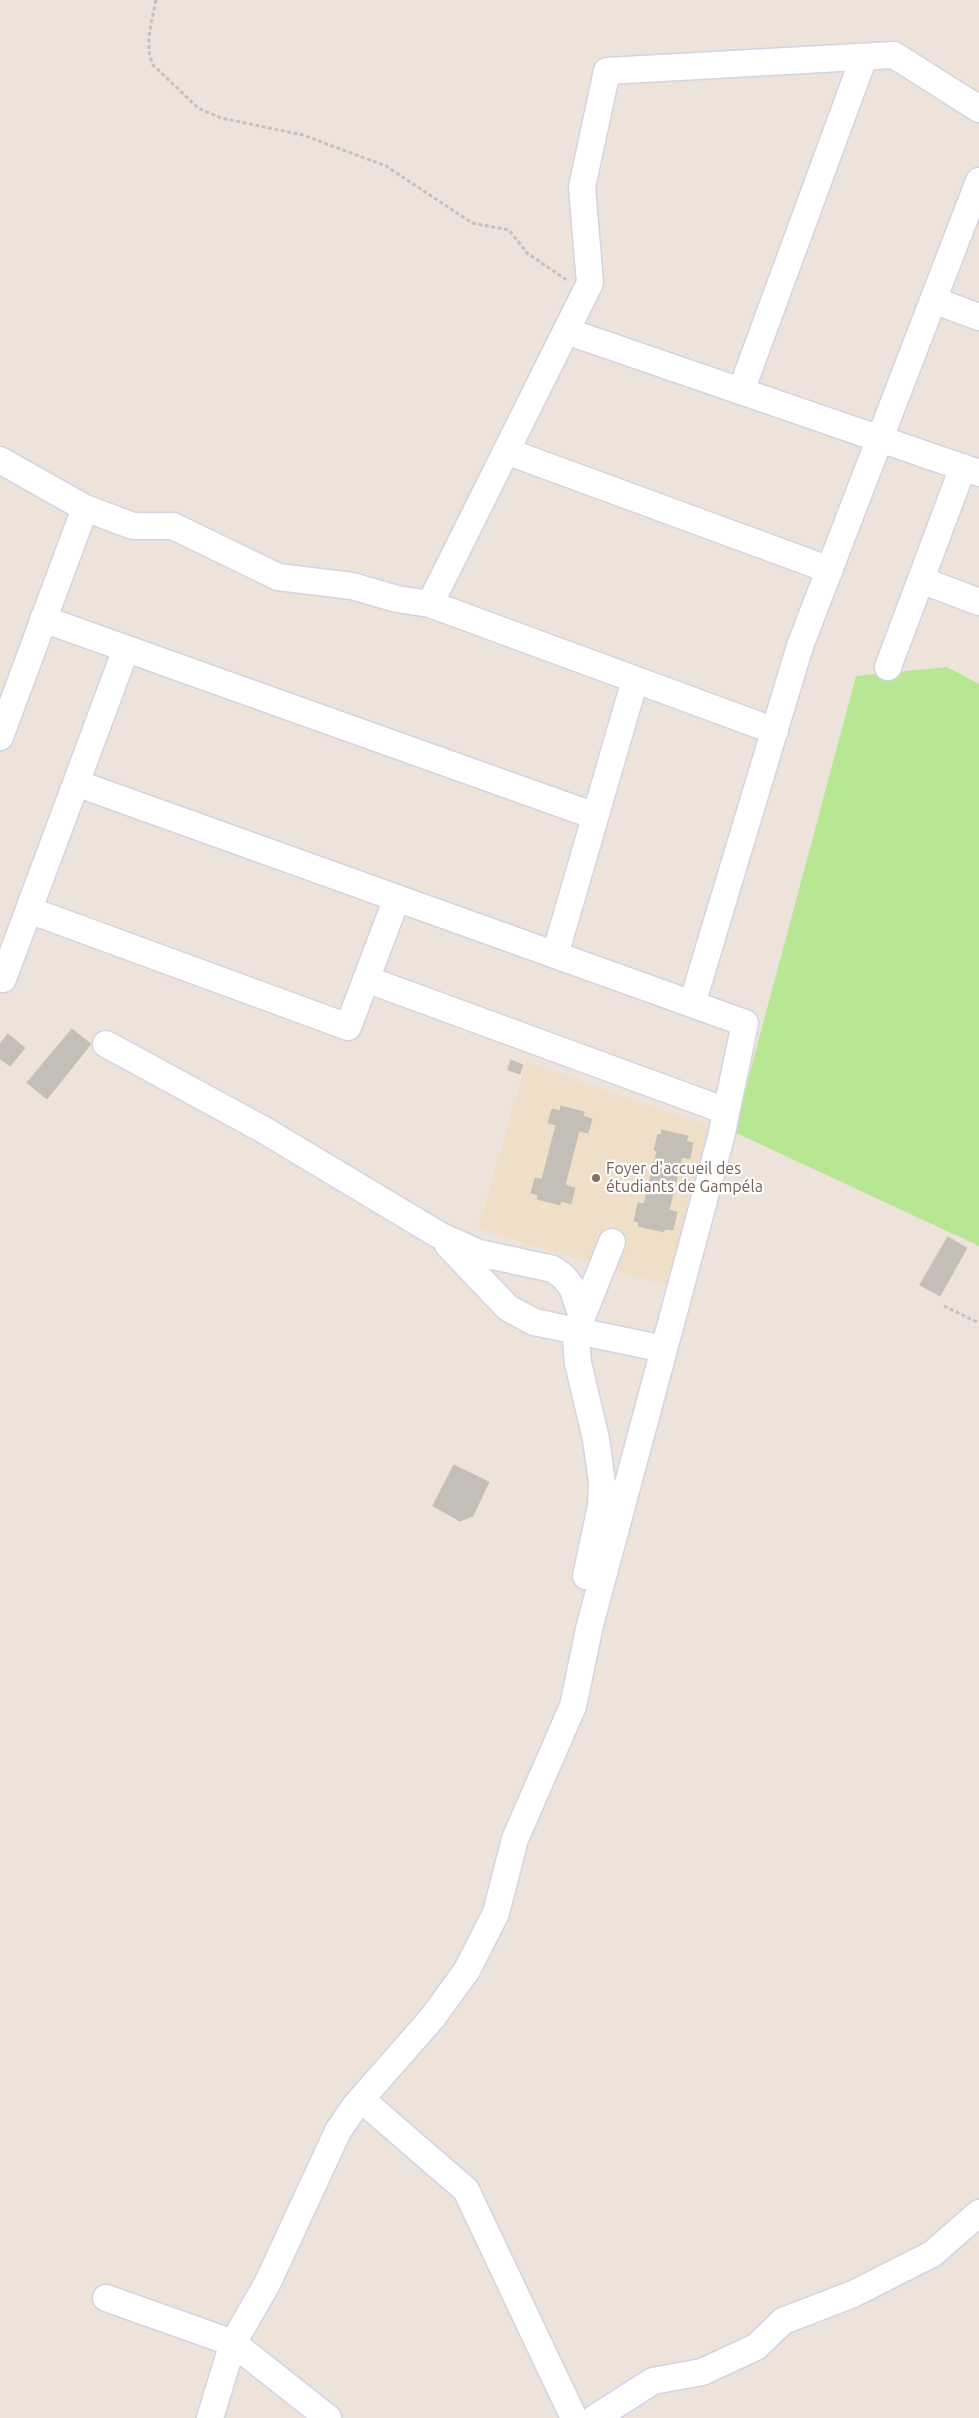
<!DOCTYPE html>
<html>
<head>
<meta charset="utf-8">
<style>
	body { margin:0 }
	canvas { display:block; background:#ede3db }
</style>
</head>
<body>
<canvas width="979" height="2418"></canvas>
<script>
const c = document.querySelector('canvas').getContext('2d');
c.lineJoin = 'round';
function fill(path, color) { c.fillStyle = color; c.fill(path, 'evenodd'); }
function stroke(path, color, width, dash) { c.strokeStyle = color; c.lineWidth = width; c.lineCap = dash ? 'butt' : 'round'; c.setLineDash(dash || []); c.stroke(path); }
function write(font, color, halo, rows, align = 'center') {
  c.font = font + ' Ubuntu,sans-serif'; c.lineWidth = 4.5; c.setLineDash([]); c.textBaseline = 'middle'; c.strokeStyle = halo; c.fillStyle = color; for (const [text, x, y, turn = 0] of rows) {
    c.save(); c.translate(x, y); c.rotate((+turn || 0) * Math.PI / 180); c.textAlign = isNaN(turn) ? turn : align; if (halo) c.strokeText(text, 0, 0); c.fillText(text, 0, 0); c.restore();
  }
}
fill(new Path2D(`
	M526,1062L712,1128L671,1287L478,1229Z`), '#efdfc9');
fill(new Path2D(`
	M947,667L979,684V1246L734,1132L856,676Z`), '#b8e794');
const building = new Path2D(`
	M72,1029L91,1044L47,1099L27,1083Z
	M8,1034L25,1048L10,1066L0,1059V1044Z
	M511,1060L523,1065L520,1074L508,1070Z
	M561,1106L584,1112L583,1116L592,1119L588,1133L579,1131L565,1185L575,1188L571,1204L561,1201L560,1205L537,1199L538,1195L531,1193L535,1178L542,1179L556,1125L548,1123L552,1109L560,1111Z
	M662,1130L688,1136L686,1141L693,1143L690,1159L682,1157L669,1210L677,1212L673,1230L664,1229V1232L638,1226L639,1222L634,1221L638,1203L644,1204L657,1151L654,1150L658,1134L661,1135Z
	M948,1237L967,1248L940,1296L920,1285Z
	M454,1465L489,1482L473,1516L460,1521L433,1506Z`);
fill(building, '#c4bfb6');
stroke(building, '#c8bfb4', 1);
const minor = new Path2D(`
	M933,300L979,317
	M566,331L979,473
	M741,391L864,57
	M506,451L830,570
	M0,460L85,508L133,526H173L278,577L352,586L397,599L430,604L775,731
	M921,580L979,602
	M430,604L590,283L582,187L607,71L894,55L979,109
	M43,619L595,816
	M888,667L963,467
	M0,737L85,508
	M76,783L745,1023L721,1137L590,1625L573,1706L515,1839L496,1913L467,1970L433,2017L355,2106L338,2131L267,2284L233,2343L210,2418
	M29,910L348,1027L397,898
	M555,955L635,680
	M3,979L126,649
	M366,979L726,1111
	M692,1004L800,646L979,181
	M106,1044L264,1130L439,1235L479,1253L553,1269L564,1277L573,1289L582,1317
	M448,1245L508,1308L534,1322L664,1349
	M586,1576L601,1506L602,1482L596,1439L578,1363L576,1339L582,1317L612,1242
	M361,2099L466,2190L574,2418
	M106,2298L233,2343L328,2418
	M595,2418L653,2381L702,2372L756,2347L783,2321L853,2294L932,2254L979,2213`);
stroke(minor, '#d0d5e4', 29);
stroke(new Path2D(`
	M156,0C152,22 144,44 153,65L198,108L221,118L303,135L386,166L472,223L509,230L527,253L568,281
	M944,1306L979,1323`), '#c3c3c3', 3, [4, 2.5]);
stroke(minor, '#fff', 26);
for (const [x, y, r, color] of [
	[596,1178,5,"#8d6e63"]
]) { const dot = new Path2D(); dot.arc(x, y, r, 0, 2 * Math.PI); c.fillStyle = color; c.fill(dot); stroke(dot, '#fff', 2); }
write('16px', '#785e54', '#fff', [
	["Foyer d'accueil des",606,1169],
	["étudiants de Gampéla",606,1187]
], 'left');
</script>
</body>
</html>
